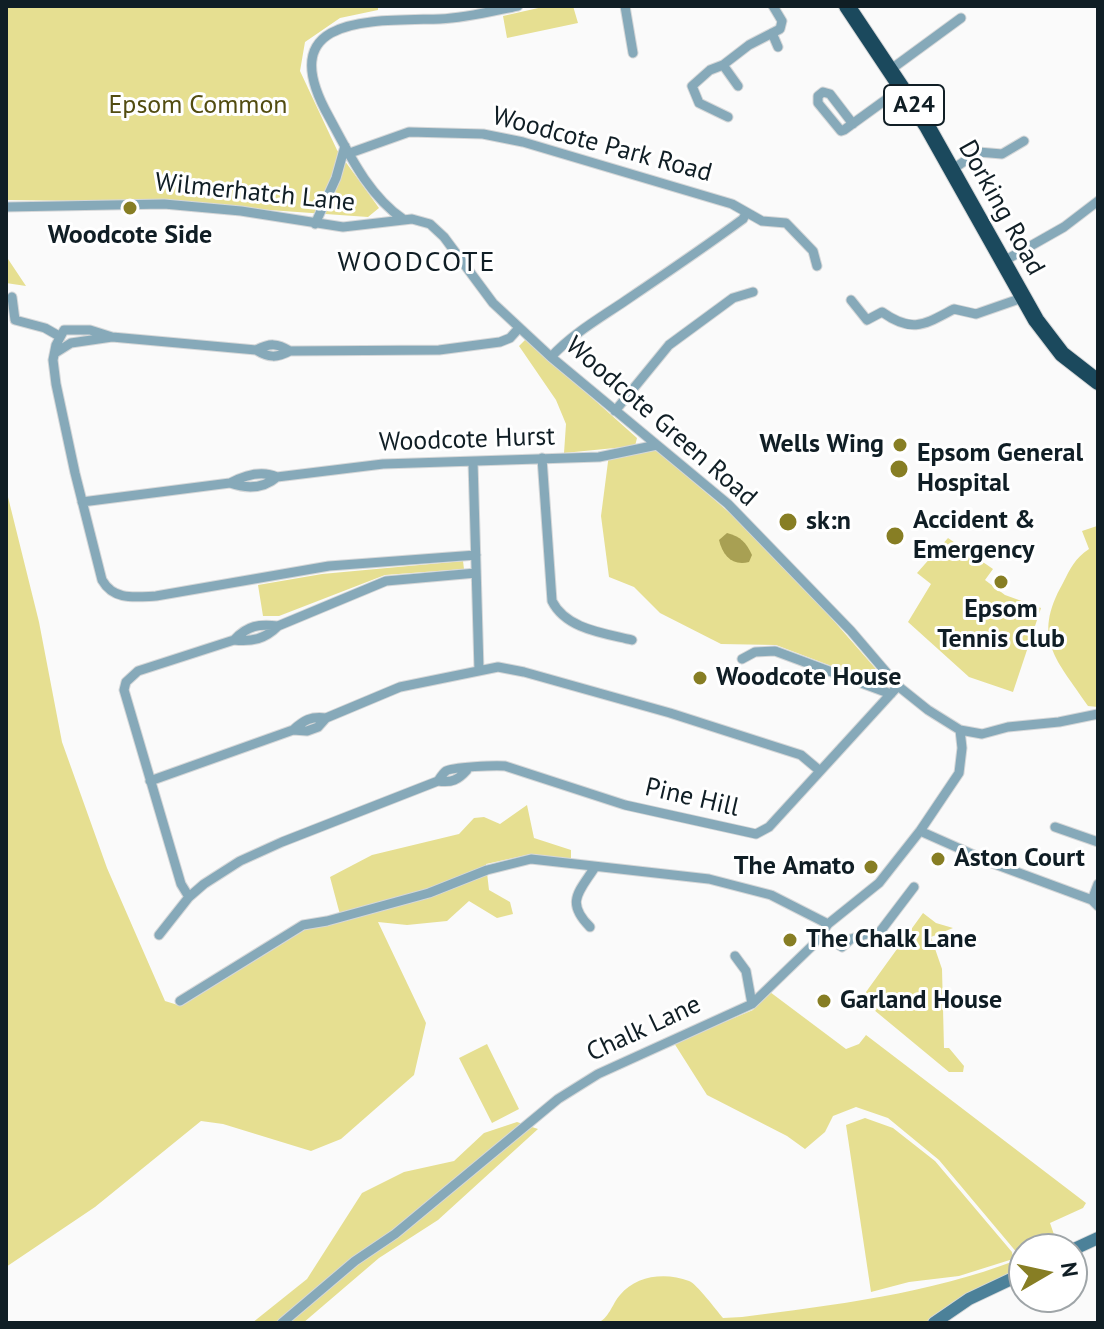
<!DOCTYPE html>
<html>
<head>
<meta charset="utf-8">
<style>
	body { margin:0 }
	#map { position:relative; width:1104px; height:1329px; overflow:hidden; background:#fafafa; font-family:"PT Sans",sans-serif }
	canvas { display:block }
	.frame { position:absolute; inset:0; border:8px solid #101e25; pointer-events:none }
	.north { position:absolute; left:1008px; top:1233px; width:80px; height:80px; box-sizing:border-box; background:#fff; border:2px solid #9fa5a8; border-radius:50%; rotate:81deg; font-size:22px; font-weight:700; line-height:32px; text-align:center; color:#101e25 }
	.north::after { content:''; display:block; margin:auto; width:28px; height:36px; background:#877e24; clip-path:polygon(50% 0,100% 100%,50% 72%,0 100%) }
</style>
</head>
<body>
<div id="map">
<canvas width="1104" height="1329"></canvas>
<div class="frame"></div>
<div class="north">N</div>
</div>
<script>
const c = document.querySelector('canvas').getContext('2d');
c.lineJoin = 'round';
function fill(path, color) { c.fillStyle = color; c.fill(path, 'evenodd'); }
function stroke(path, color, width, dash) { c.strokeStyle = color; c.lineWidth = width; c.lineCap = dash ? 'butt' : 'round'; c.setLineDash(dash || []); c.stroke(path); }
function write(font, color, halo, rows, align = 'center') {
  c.font = font + ' "PT Sans",sans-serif'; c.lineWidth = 6; c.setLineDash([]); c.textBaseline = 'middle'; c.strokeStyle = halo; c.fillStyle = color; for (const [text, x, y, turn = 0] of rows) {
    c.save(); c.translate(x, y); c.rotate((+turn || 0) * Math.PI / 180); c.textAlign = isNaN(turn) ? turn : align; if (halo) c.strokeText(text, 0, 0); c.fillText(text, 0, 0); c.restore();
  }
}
fill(new Path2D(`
	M6,6H378V10L340,18L305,42L300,71L337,150L379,208L368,217L156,202L6,200Z
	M547,6H573L578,23L507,38L503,16Z
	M6,256L26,286L6,283Z
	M526,339L637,438L635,446L564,453L566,424L556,400L519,346Z
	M657,450L732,515L827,613L889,684L886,690L863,678L776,645L721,644L660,613L634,587L609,577L601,516L609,454Z
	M6,489L39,622L62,742L107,868L165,1001L181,1006L304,930L342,922L330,877L372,855L459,834L474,818L484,817L500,824L527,805L534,838L571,850V859L531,854L486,864L489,890L510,902L513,914L497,918L469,901L447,921L407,925L378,922L426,1023L414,1075L341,1139L311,1151L223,1124L201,1121L95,1207L6,1267Z
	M1097,526L1098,707L1088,706C1057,660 1031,639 1063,583C1070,569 1075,558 1089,549L1082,531Z
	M948,538L993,569L985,580L1005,595L1041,608L1013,692L969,677L908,622L931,584L917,573Z
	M463,561L464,569L385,575L279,616H263L258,585L322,574Z
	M923,913L936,923L953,928L931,937L942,969L944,1048H949L964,1066L963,1072H949L868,1005L866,992Z
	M766,989L846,1049L859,1044L866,1035L1086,1203L1083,1208L1050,1223L1059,1249H1024V1269L950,1307L926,1323H597C609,1319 612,1304 620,1295C636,1275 666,1272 689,1281C697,1284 716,1310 723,1318L742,1317C834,1305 929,1294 1017,1260L1018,1254L939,1160L888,1118L856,1107L833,1116L825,1132L805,1149L787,1136L707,1095L674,1043L753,1010Z
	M487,1044L519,1109L492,1123L459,1058Z
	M865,1118L893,1128L935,1161L1012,1252L1013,1259L959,1276L909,1282L871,1292L846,1125Z
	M517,1122L538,1129L438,1220L379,1258L303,1323H252L307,1279L362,1193L404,1172L454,1161L484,1133Z`), '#e6df91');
fill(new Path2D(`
	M727,533C741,537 746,542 752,555L749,562C732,566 723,556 719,540Z`), '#a8a053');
const street = new Path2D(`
	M625,6L633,53
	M772,33L778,47
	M723,65L749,45L780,29L782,21L773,6
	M890,70L961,18
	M728,117L699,103L692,86L710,70L723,65L738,86
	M853,124L830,94L823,92L818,96V103L841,131L844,130L902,88
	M350,153L409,132L483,134L523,142L732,204L762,221L786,223L813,251L817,266
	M953,169L978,152L1002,154L1024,141
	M6,207L164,204L241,211L343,227L412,219L430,224L444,237L493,303L551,357L728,504L851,631L898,686L928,710L960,730L982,734L1008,727L1059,722L1098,714
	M403,219C368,195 349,154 329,117C271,14 371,21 440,19C466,18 493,11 518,6
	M315,224L336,178L345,146
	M1004,261L1064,227L1098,201
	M12,297L15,320L45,328L59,336
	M851,300L867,320L882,312C913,334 925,324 954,309L976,314L1022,298
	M112,337L90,330H64L56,345L53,360L56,384L75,473L102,580C114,601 135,597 156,596L329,566L476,555
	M256,350C270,343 277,343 290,351L439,350L500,342L510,338L519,328
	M55,353L71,343L112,337L256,350C269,358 277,358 290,351
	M551,357C572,334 600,318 625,301C665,274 705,247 743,219L746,213
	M615,411L669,345L733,298L753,292
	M542,458L552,601C566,629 603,633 632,640
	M473,462L479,670
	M230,483C247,489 263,489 277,477
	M82,502L230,483C245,475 262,470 277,477L383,464L599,457L657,445
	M234,640C248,625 259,624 278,626
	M742,659L755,652L775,651L891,694
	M293,730C304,720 311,716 326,718
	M150,781L293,730L307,731L318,727L326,718L400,687L498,667L524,672L670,713L801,755L820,771
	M438,781C440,778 443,773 446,771C452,767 496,765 505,766L625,805L756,834L769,827L898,686
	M1055,827L1098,842
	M920,831L992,863L1092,900L1098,906
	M189,897L181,884L124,690L126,682L138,671L234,640C252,642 265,639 278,626L386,581L476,573
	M1092,900L1098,884
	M590,927C565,902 579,892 595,867
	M822,934L842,947L851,939L870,933L876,937L914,887
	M159,935L189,897L204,884L240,861L282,842L438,781C452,783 458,780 467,770
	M735,956L746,971L752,1004
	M180,1001L303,925L327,921L429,893L487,870L531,859L709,879L771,895L828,924
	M282,1323L355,1261L395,1234L558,1099L598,1074L752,1004L812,946L828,924L879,883L920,831L959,773L962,748L960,730`);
const secondary = new Path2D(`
	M1072,1250L1098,1238
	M934,1323L969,1299L1024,1273`);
const highway = new Path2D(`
	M847,6L927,126L1036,320L1062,354L1098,382`);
stroke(street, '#d5d7d8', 11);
stroke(secondary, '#d5d7d8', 14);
stroke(highway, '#d5d7d8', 18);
stroke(street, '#86a9b9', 9);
stroke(secondary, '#4c8199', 12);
stroke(highway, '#1b495d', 16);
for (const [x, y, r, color] of [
	[130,208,8,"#877e24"],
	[900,445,8,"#877e24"],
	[899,469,10,"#877e24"],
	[788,522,10,"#877e24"],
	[895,536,10,"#877e24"],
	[1001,582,8,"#877e24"],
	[700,678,8,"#877e24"],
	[938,859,8,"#877e24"],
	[871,867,8,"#877e24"],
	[790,940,8,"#877e24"],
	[824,1001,8,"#877e24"]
]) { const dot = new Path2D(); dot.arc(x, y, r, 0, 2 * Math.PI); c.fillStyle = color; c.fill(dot); stroke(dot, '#fff', 3); }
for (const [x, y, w] of [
	[914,105,60]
]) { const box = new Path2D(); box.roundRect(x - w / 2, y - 20, w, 40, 6); c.fillStyle = '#fff'; c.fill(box); stroke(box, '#101e25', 2); }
write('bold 24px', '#101e25', null, [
	["A24",914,105]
]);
write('26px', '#524c10', '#fff', [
	["Epsom Common",198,106]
]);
write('26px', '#101e25', '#fff', [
	["Woodcote Park Road",602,145,15],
	["Wilmerhatch Lane",255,193,6],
	["Dorking Road",1001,208,61],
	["Woodcote Green Road",661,422,41],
	["Woodcote Hurst",467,440,-2],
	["Pine Hill",692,798,13],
	["Chalk Lane",644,1029,-25]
]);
write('bold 26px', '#101e25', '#fff', [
	["Woodcote Side",130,236,"center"],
	["Wells Wing",884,445,"right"],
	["Epsom General",917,454],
	["Hospital",917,484],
	["Accident &",913,521],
	["Emergency",913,551],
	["sk:n",806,522],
	["Epsom",1001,610,"center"],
	["Tennis Club",1001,640,"center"],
	["Woodcote House",716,678],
	["Aston Court",954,859],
	["The Amato",855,867,"right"],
	["The Chalk Lane",806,940],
	["Garland House",840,1001]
], 'left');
c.letterSpacing = '2px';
write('28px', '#101e25', '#fff', [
	["WOODCOTE",417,263]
]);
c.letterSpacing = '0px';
</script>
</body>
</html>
